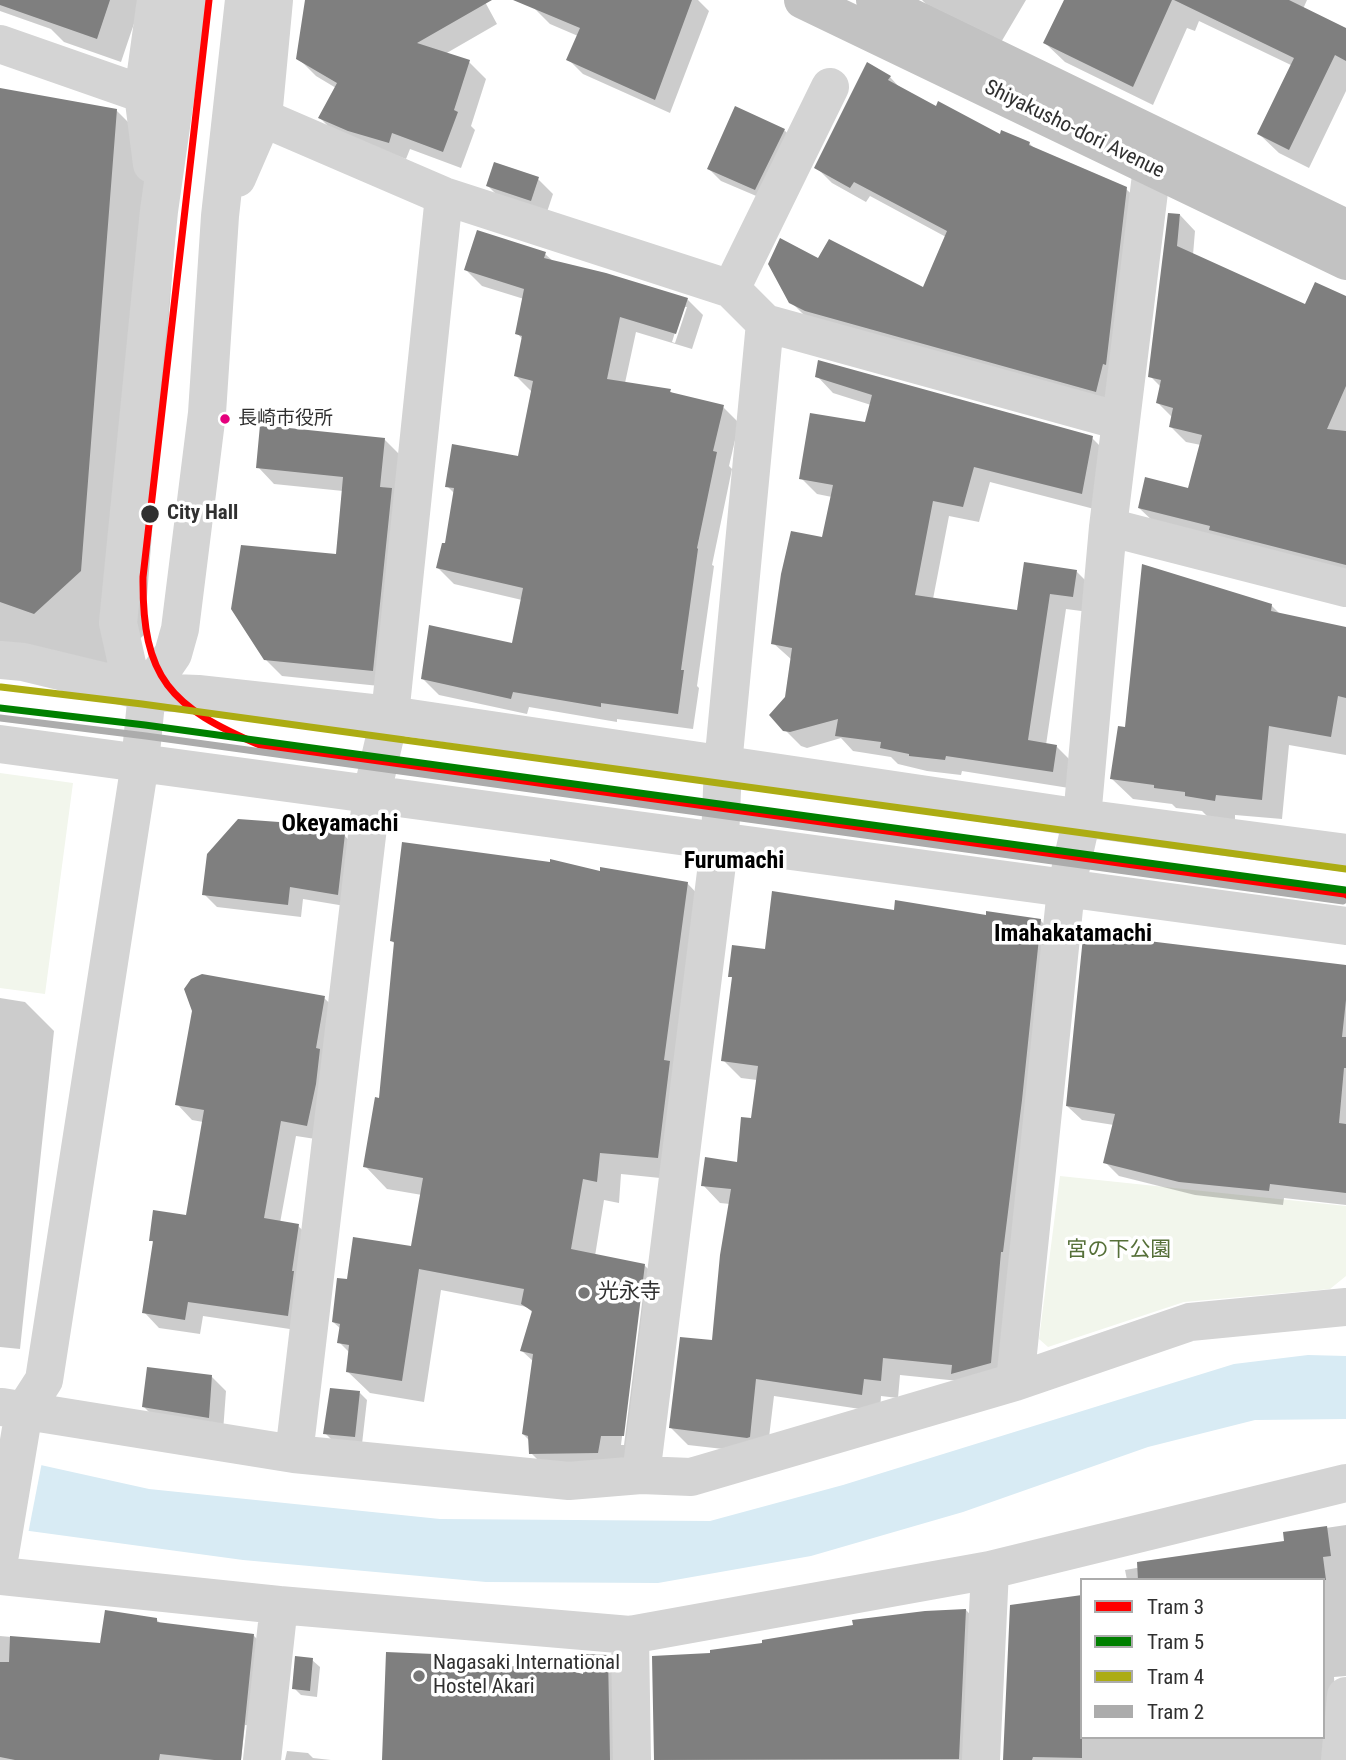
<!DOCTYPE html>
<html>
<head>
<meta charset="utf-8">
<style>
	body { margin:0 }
	#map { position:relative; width:1346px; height:1760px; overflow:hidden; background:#fff; font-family:"Roboto Condensed",sans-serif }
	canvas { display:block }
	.legend { position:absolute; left:1080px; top:1578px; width:245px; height:161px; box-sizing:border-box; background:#fff; border:2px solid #acacac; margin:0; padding:9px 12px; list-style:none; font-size:21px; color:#303030 }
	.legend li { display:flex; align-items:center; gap:14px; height:35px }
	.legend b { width:35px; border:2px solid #acacac }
</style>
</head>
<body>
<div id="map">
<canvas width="1346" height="1760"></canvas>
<ul class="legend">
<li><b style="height:9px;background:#f00"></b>Tram 3</li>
<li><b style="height:9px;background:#008000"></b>Tram 5</li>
<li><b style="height:9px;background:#acac13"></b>Tram 4</li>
<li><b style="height:9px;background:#acacac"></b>Tram 2</li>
</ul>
</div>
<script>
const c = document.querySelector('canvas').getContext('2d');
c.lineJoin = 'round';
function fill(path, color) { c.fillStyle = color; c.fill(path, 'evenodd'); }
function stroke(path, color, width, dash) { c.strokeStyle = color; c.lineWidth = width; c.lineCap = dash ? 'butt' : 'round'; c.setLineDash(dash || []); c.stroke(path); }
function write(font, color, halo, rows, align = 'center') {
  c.font = font + ' "Roboto Condensed","Noto Sans JP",sans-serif'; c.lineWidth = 7; c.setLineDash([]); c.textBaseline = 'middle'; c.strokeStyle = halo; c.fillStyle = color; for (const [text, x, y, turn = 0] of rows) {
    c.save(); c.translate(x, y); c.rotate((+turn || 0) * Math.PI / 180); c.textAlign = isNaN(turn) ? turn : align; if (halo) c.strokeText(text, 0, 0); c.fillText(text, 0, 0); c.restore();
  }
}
fill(new Path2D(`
	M0,773L73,783L45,994L0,988Z
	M1060,1176L1346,1206V1276L1330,1289L1184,1302L1048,1347L1039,1339Z`), '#f2f6ec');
fill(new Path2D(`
	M1308,1355L1346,1356V1419L1255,1420L1148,1447L963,1512L811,1556L658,1583L486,1582L243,1560L0,1527V1456L149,1489L440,1519L710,1521L843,1485L1234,1364Z`), '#d8ebf4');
fill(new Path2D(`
	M0,1452L42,1462L28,1534L0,1530Z`), '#fff');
fill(new Path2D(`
	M0,0H142L121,62L64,42L51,29L0,11Z
	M325,0H484L497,24L445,54L469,62L486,79L471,126L475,130L461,168L410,149L406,159L337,135L320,118L336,88L316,76L298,58Z
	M538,0H698L709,11L670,113L583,74L568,59L578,36L550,24L535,9Z
	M922,0H1026L1000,44L936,14Z
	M1066,0H1307L1303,9L1346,30V91L1309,168L1279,153L1259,134L1293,66L1199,21L1195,31L1187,28L1153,105L1065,62L1045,43Z
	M890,77L901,89L936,108L1001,136L1029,143L1036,150L1126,189L1142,204L1111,406L807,318L791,302L818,260L924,290L946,237L870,196L866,202L832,183L817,168Z
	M0,90L116,110L180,174L144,635L98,677L0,642Z
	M784,130L797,142L768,201L721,181L709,169Z
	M538,179L553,194L546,215L503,201L488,186Z
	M1180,215L1195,231L1193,255L1306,306L1346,298V576L1155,523L1139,508L1189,490L1201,445L1186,442L1170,426L1173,418L1158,403L1161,387L1150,376Z
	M545,254L554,262L687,299L703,315L692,349L636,332L625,383L670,391L674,395L723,407L739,423L729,466L732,469L712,565L714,566L697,686L699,688L693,729L617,719V722L529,707L527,714L439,695L423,679L513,645L522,600L454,584L438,568L446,546L455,494L447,486L519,458L533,393L516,376L523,340L517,333L524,299L482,286L466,270ZM683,307H687L675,343L672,342Z
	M817,376L1092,438L1108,454L1098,510L990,482L979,522L949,516L933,599L1019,612L1076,571L1092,587L1089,612L1066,609L1046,745L1056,746L1073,763L1069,788L962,771L961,775L927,771L898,764L891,757L853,751L841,738L807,748L801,746L784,729L792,660L773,643L823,539L832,497L817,494L801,478L867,424L871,405L833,393Z
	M384,439L401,456L389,687L282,676L265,659L337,556L343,491L274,484L258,467Z
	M1271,605L1280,614L1346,629V755L1289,745L1282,819L1235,815V820L1207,816L1202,811L1176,808L1172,804L1133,799L1112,779L1127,729Z
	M344,835L357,849L351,907L303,899L301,917L217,907L204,894Z
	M601,873L687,883L709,906L680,1180L621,1174L619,1203L604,1200L595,1256L644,1265L667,1287L645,1458L553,1475L531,1453L530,1441L523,1434L534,1362L522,1351L533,1313L527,1307L441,1290L424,1402L370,1393L347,1371L350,1353L339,1342L341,1329L333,1322L348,1281L412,1248L422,1195L387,1189L365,1166L381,1100L395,944L392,941ZM641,1280H645L624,1445H621Z
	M895,912L1040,920L1058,938L1008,1380L959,1381L900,1375L898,1398L881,1396L880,1412L774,1396L767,1454L688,1445L671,1428L714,1342L730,1204L720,1203L703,1185L739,1164L752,1120L757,1080L741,1078L723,1060L734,979L730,976L766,951Z
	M1140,938L1144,943L1346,966V1205L1284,1198L1283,1205L1195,1195L1119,1176L1105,1162L1114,1125L1082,1120L1067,1106Z
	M0,998L25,1002L54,1031L20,1349L0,1347Z
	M324,998L340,1013L322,1140L296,1136L280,1223L298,1226L314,1241L303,1331L203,1316L200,1334L159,1328L144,1312L155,1244L151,1240L188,1217L203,1122L192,1120L177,1104Z
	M211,1376L226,1391L223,1432L159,1422L144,1407Z
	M360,1393L367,1400L362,1444L332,1440L325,1433Z
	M1346,1525V1676L1334,1677L1337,1718L1333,1760H1005L1082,1737H1323V1580H1127L1125,1570L1286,1542L1285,1534Z
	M966,1610L980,1625L974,1760H656L654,1658L712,1655Z
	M156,1619L161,1624L253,1635L269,1651L261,1727L245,1725L241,1760H0V1636L102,1645Z
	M433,1656L440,1662L503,1671L585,1677L608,1657L622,1672L624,1760H384Z
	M312,1660L320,1667L317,1697L301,1695L294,1688Z
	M287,1751L308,1753L313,1758L331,1760H285Z`), '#0003');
fill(new Path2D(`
	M0,0H110L97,39L0,5Z
	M305,0H492L417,43L470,60L454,110L458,112L443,152L392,133L389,143L348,131L318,118L337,83L296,59Z
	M513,0H692L655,100L566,60L580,28Z
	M1064,0H1172L1133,87L1043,43Z
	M1174,0H1289L1346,28V61L1335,55L1289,150L1257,134L1294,58Z
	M867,62L891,76L888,80L936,106L938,101L1000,134L1001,130L1030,142L1029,145L1127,187L1106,365L1103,364L1096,392L805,311L789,303L768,264L780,238L818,258L829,239L923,287L947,231L854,182L850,188L814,168Z
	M0,88L117,109L81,571L34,614L0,602Z
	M735,106L785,129L755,190L707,169Z
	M494,162L539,177L531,201L486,186Z
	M1168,213L1180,214L1177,246L1305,304L1315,282L1346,296V386L1327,429L1346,431V565L1209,530L1210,526L1138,508L1145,477L1188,488L1202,435L1169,427L1173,408L1156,403L1161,380L1148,377Z
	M477,230L546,252L544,258L606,273L688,298L676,334L620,317L607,379L671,389L670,392L724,405L713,451L717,452L697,548L698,549L681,670H684L678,714L601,703V707L513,692L511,699L421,679L429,625L512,643L523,588L436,568L442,543H445L454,488L445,487L452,444L518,456L533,381L514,376L522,336L515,334L524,289L464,270Z
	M818,360L1093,436L1082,494L974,467L963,507L933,501L915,595L1017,610L1024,562L1077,570L1073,597L1050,594L1028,740L1057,745L1053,772L946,756L945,760L909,756V754L880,748L881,742L835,736L838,719L790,732L783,731L769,715L785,697L792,648L771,644L781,574L791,531L822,537L833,485L799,479L810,413L865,422L872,395L815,377Z
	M260,425L385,438L380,487L392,488L373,671L264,660L231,609L241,545L336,554L343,477L256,468Z
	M1142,564L1272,604L1271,611L1346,627V698L1338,696L1331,737L1269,726L1262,800L1216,795L1215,801L1185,796V792L1154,788V785L1110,779L1118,726L1125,727Z
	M238,819L279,822L345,834L338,895L290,887L288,905L202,895L207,854Z
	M402,842L550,862V859L600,871V867L688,882L664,1060L670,1061L658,1158L600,1153L597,1182L583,1179L571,1249L645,1264L624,1436H601L598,1453L529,1454L528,1436L522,1434L533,1354L520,1351L532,1311L521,1304L524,1289L419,1269L402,1381L346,1372L349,1345L337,1343L340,1324L332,1322L337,1278L347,1279L353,1237L411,1246L423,1178L363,1167L375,1097L379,1098L394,942L390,941Z
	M772,891L894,910L895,900L986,915V911L1041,919L1022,1100L1003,1252H1001L991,1363L951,1374L952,1365L883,1358L881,1381L864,1379L862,1395L756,1379L750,1437L747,1438L669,1428L680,1337L712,1340L720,1255L731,1189L701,1186L705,1157L737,1162L741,1117L751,1118L758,1066L721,1061L732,977H728L732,945L765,949Z
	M1084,927L1140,936V940L1346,965V1000L1342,1037H1346V1068H1344L1339,1123L1346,1124V1193L1270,1184L1269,1191L1179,1182L1103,1163L1115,1114L1066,1106Z
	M202,974L325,996L316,1048L320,1049L316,1084L307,1126L281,1121L264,1218L299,1224L292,1271H294L288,1316L188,1302L185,1320L142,1313L153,1241H149L153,1210L186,1215L204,1110L175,1105L192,1011L184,989L191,979Z
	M147,1367L212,1375L209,1418L142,1407Z
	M330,1388L360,1391L355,1437L323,1434Z
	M1327,1526L1331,1556L1323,1557L1326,1580H1138L1137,1562L1284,1541L1283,1532Z
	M1082,1595V1758L1033,1757L1032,1760H1003L1010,1605Z
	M966,1609L959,1759L654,1760L652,1656L710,1653V1650L762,1643V1640L853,1625L852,1620L925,1611Z
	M105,1610L157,1618V1622L254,1634L241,1760H214L160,1754L159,1760H15L0,1757V1662H9L10,1636L100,1643Z
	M386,1652L434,1654V1660L503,1669L532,1661L583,1674L585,1654L608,1655L610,1760H382Z
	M295,1656L313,1658L310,1691L292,1689Z`), '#7f7f7f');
stroke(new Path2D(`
	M0,44L143,94L152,164
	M143,94L156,0
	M263,118L274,0
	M237,178L263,118L444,196L731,289L765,323L1120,421
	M731,289L830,87
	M1108,527L1346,588
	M0,660L23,662L147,692L198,694L390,715L1082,818L1346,853
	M147,692L128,668L118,623L159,211L189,0
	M0,744L1346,926
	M1015,1382L1066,889L1082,818L1108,527L1152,167
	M2,1407L294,1454L569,1481L641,1475L691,1477L1015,1382L1190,1322L1346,1307
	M294,1454L372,793L390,715L444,196
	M641,1475L720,840L723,765L765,323
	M0,1554L24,1411L44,1380L140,763L147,692L173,654L180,629L207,413L220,216L244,0
	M0,1576L279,1605L630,1635L990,1570L1346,1483
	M630,1635L632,1760
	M262,1760L279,1605
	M981,1760L990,1570
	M1340,1760L1346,1696`), '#d4d4d4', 38);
stroke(new Path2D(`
	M803,0L1346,261
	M875,0L1346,228`), '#c2c2c2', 38);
stroke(new Path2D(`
	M209,0L143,577C142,679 170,707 262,746L1346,896`), '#f00', 7);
stroke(new Path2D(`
	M0,708L145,725L1345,890`), '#008000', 7);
stroke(new Path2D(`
	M1,687L142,704L1346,869`), '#acac13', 7);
stroke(new Path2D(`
	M0,718L146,736L1343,901`), '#acacac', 7);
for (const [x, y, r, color] of [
	[225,419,6,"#e5007d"],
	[150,514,10,"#303030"],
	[584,1293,7,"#787878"],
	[419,1676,7,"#787878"]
]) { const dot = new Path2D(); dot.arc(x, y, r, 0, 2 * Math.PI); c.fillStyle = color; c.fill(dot); stroke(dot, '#fff', 2.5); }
write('19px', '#303030', '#fff', [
	["長崎市役所",238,419]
], 'left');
write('21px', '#303030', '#fff', [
	["Shiyakusho-dori Avenue",1074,130,26]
]);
write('bold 21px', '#303030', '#fff', [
	["City Hall",167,514]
], 'left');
write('21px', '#567039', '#fff', [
	["宮の下公園",1119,1251]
]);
write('21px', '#303030', '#fff', [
	["光永寺",598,1293],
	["Nagasaki International",433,1664],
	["Hostel Akari",433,1688]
], 'left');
write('bold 24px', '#000', '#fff', [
	["Okeyamachi",340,825],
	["Furumachi",734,862],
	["Imahakatamachi",1073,935]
]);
</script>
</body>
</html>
